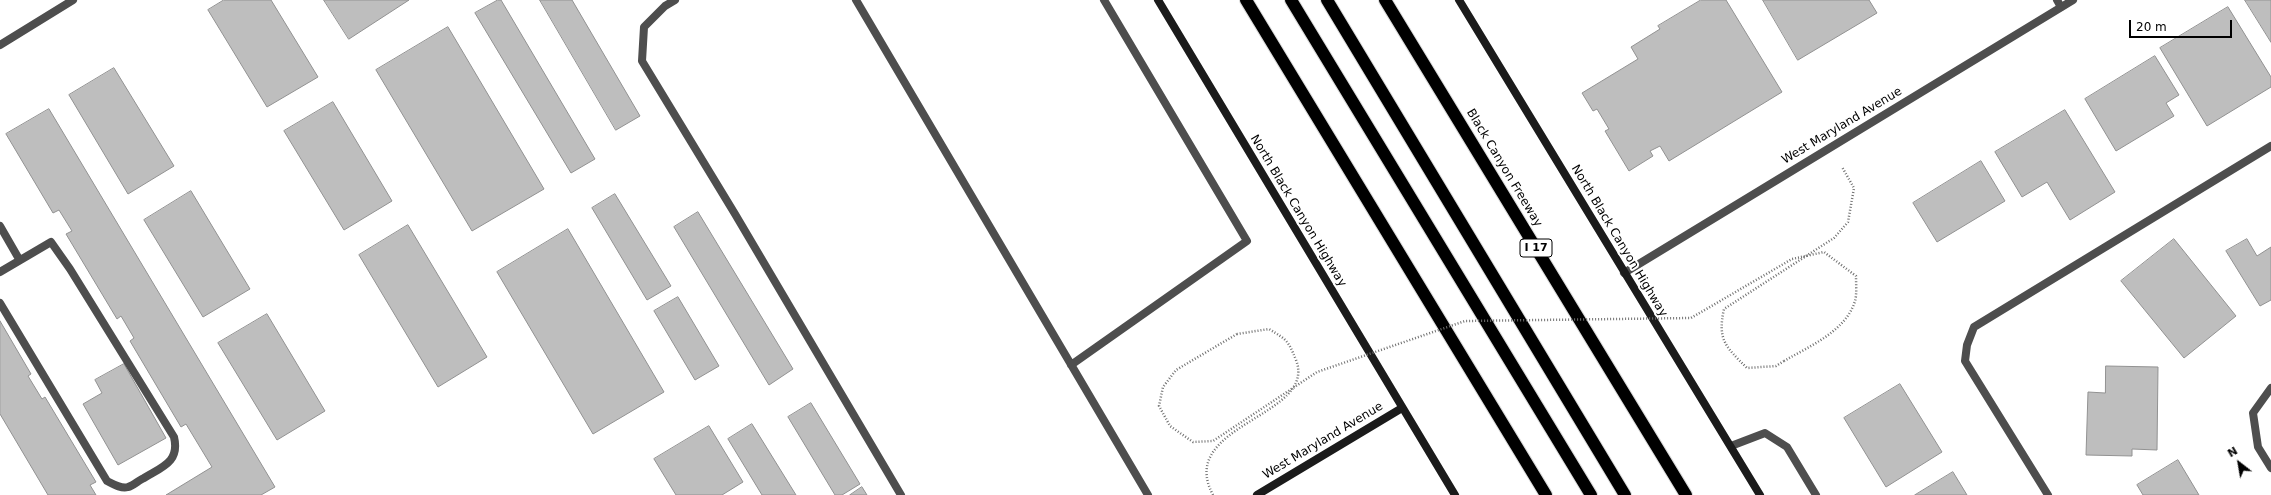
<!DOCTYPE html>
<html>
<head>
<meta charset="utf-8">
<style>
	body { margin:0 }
	#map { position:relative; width:2271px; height:495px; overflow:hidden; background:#fff; font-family:"DejaVu Sans",sans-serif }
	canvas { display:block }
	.north { position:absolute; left:2219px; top:443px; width:40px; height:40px; -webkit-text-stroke:3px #fff; paint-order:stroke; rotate:329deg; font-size:11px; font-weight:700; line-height:16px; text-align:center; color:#000 }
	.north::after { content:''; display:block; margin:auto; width:14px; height:18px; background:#000; clip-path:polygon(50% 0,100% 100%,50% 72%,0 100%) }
	.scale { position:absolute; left:2129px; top:20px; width:103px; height:18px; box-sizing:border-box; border:2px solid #000; border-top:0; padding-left:5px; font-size:12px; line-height:14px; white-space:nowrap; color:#000; -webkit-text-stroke:3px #fff; paint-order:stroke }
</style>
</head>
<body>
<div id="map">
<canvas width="2271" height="495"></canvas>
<div class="north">N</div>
<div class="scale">20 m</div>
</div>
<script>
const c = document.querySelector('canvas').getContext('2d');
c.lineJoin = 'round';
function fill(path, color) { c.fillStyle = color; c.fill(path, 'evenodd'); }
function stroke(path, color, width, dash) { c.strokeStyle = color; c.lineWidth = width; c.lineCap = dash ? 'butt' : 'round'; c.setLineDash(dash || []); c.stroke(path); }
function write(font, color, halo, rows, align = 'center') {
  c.font = font + ' "DejaVu Sans",sans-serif'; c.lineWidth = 4; c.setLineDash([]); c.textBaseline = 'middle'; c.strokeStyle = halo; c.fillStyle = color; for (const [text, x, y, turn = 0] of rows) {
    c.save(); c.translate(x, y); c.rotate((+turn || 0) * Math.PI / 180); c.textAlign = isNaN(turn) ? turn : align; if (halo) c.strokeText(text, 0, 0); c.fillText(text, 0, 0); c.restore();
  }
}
const building = new Path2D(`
	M224,0H271L318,77L267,107L208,10Z
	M324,0H409L349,39Z
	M498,0H501L595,159L571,173L475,13Z
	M540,0H572L640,116L616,130Z
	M1701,0H1726L1782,92L1669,161L1660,146L1650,151L1653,156L1629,171L1605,131L1609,129L1597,109L1593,111L1582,93L1638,59L1631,47L1660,29L1658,26Z
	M1763,0H1869L1877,13L1798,60Z
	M2245,0H2271V42Z
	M2228,7L2271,77V87L2207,126L2160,48Z
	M448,27L544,189L472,231L376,70Z
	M2155,56L2179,95L2166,103L2174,116L2116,151L2085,99Z
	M114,68L174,166L128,194L69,95Z
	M333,102L392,201L344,230L284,131Z
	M49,109L275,487L261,495H166L212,467L186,424L181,427L130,341L134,338L121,316L117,319L66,234L72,231L59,210L53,213L6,134Z
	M2065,110L2115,192L2070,220L2047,182L2022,197L1995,152Z
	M1981,161L2005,201L1937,242L1913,203Z
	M191,191L250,289L203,317L144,220Z
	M615,194L671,286L647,300L592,208Z
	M698,212L793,369L769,385L674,227Z
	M408,225L487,357L438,387L359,255Z
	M568,229L664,392L593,434L497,272Z
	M2174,239L2236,316L2184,358L2121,281Z
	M2247,239L2257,256L2271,247V300L2260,306L2226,251Z
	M678,297L719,366L695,380L654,311Z
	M267,314L325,411L277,440L218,343Z
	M0,321L31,374L28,376L42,399L45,397L96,482L90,485L96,495H48L0,414Z
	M124,364L166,438L118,465L83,404L102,393L95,380Z
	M2106,366L2158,367L2157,450L2132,449V456L2086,455L2088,392L2105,393Z
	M1900,384L1942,452L1886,487L1844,418Z
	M811,403L860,484L842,495H835L788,417Z
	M752,424L796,495H762L728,439Z
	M709,426L743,482L722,495H676L654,459Z
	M2178,460L2199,495H2143L2137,485Z
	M1953,472L1967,495H1915Z
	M862,487L867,495H850Z`);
fill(building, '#bebebe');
stroke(building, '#929292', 1);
const highway = new Path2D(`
	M1246,0L1546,495
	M1291,0L1591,495
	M1327,0L1625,495
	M1385,0L1686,495`);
stroke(highway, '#dbdbdb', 14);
stroke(new Path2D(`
	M1784,361L1776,366L1747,368C1726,347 1717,340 1724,309L1834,238L1848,222L1854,188L1842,167
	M1213,495C1175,424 1318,417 1296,360C1288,340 1287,340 1269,329L1237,334`), '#707070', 2.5, [1, 2]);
stroke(new Path2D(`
	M675,0L665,6L644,27L642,61L735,214L901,495
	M856,0L1148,495
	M2057,0L2061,7
	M0,226L19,259
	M0,272L51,242L70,269L174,437C180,462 162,467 144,478C139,480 133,486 128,487C121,489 113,484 107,481L0,303
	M1071,365L1247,241L1104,0
	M2048,495L1965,361L1967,345L1974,327L2271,146`), '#4e4e4e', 8);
stroke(new Path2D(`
	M0,45L73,0
	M1624,273L2073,0
	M2271,388L2253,413L2258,447L2271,468
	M1731,446L1765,433L1787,447L1816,495`), '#4e4e4e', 8);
stroke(new Path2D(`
	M1158,0L1455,495
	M1459,0L1760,495
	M1257,495L1402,408`), '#1b1b1b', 8);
stroke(highway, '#000', 12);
stroke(new Path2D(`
	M1237,334L1176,370L1163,387L1159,406L1170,426L1193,442L1213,441L1317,372L1465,321L1691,318L1792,259L1824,252L1856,276C1856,284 1857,294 1855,301C1846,331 1810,346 1784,361`), '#707070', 2.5, [1, 2]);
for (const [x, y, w] of [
	[1536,248,32]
]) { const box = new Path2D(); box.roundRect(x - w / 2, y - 9, w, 18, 3); c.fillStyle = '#fff'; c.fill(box); stroke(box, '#000', 1); }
write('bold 11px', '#000', null, [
	["I 17",1536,248]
]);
write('12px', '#000', '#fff', [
	["West Maryland Avenue",1842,126,-31],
	["Black Canyon Freeway",1504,168,59],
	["North Black Canyon Highway",1298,211,59],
	["North Black Canyon Highway",1619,241,59],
	["West Maryland Avenue",1323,441,-31]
]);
</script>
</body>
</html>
